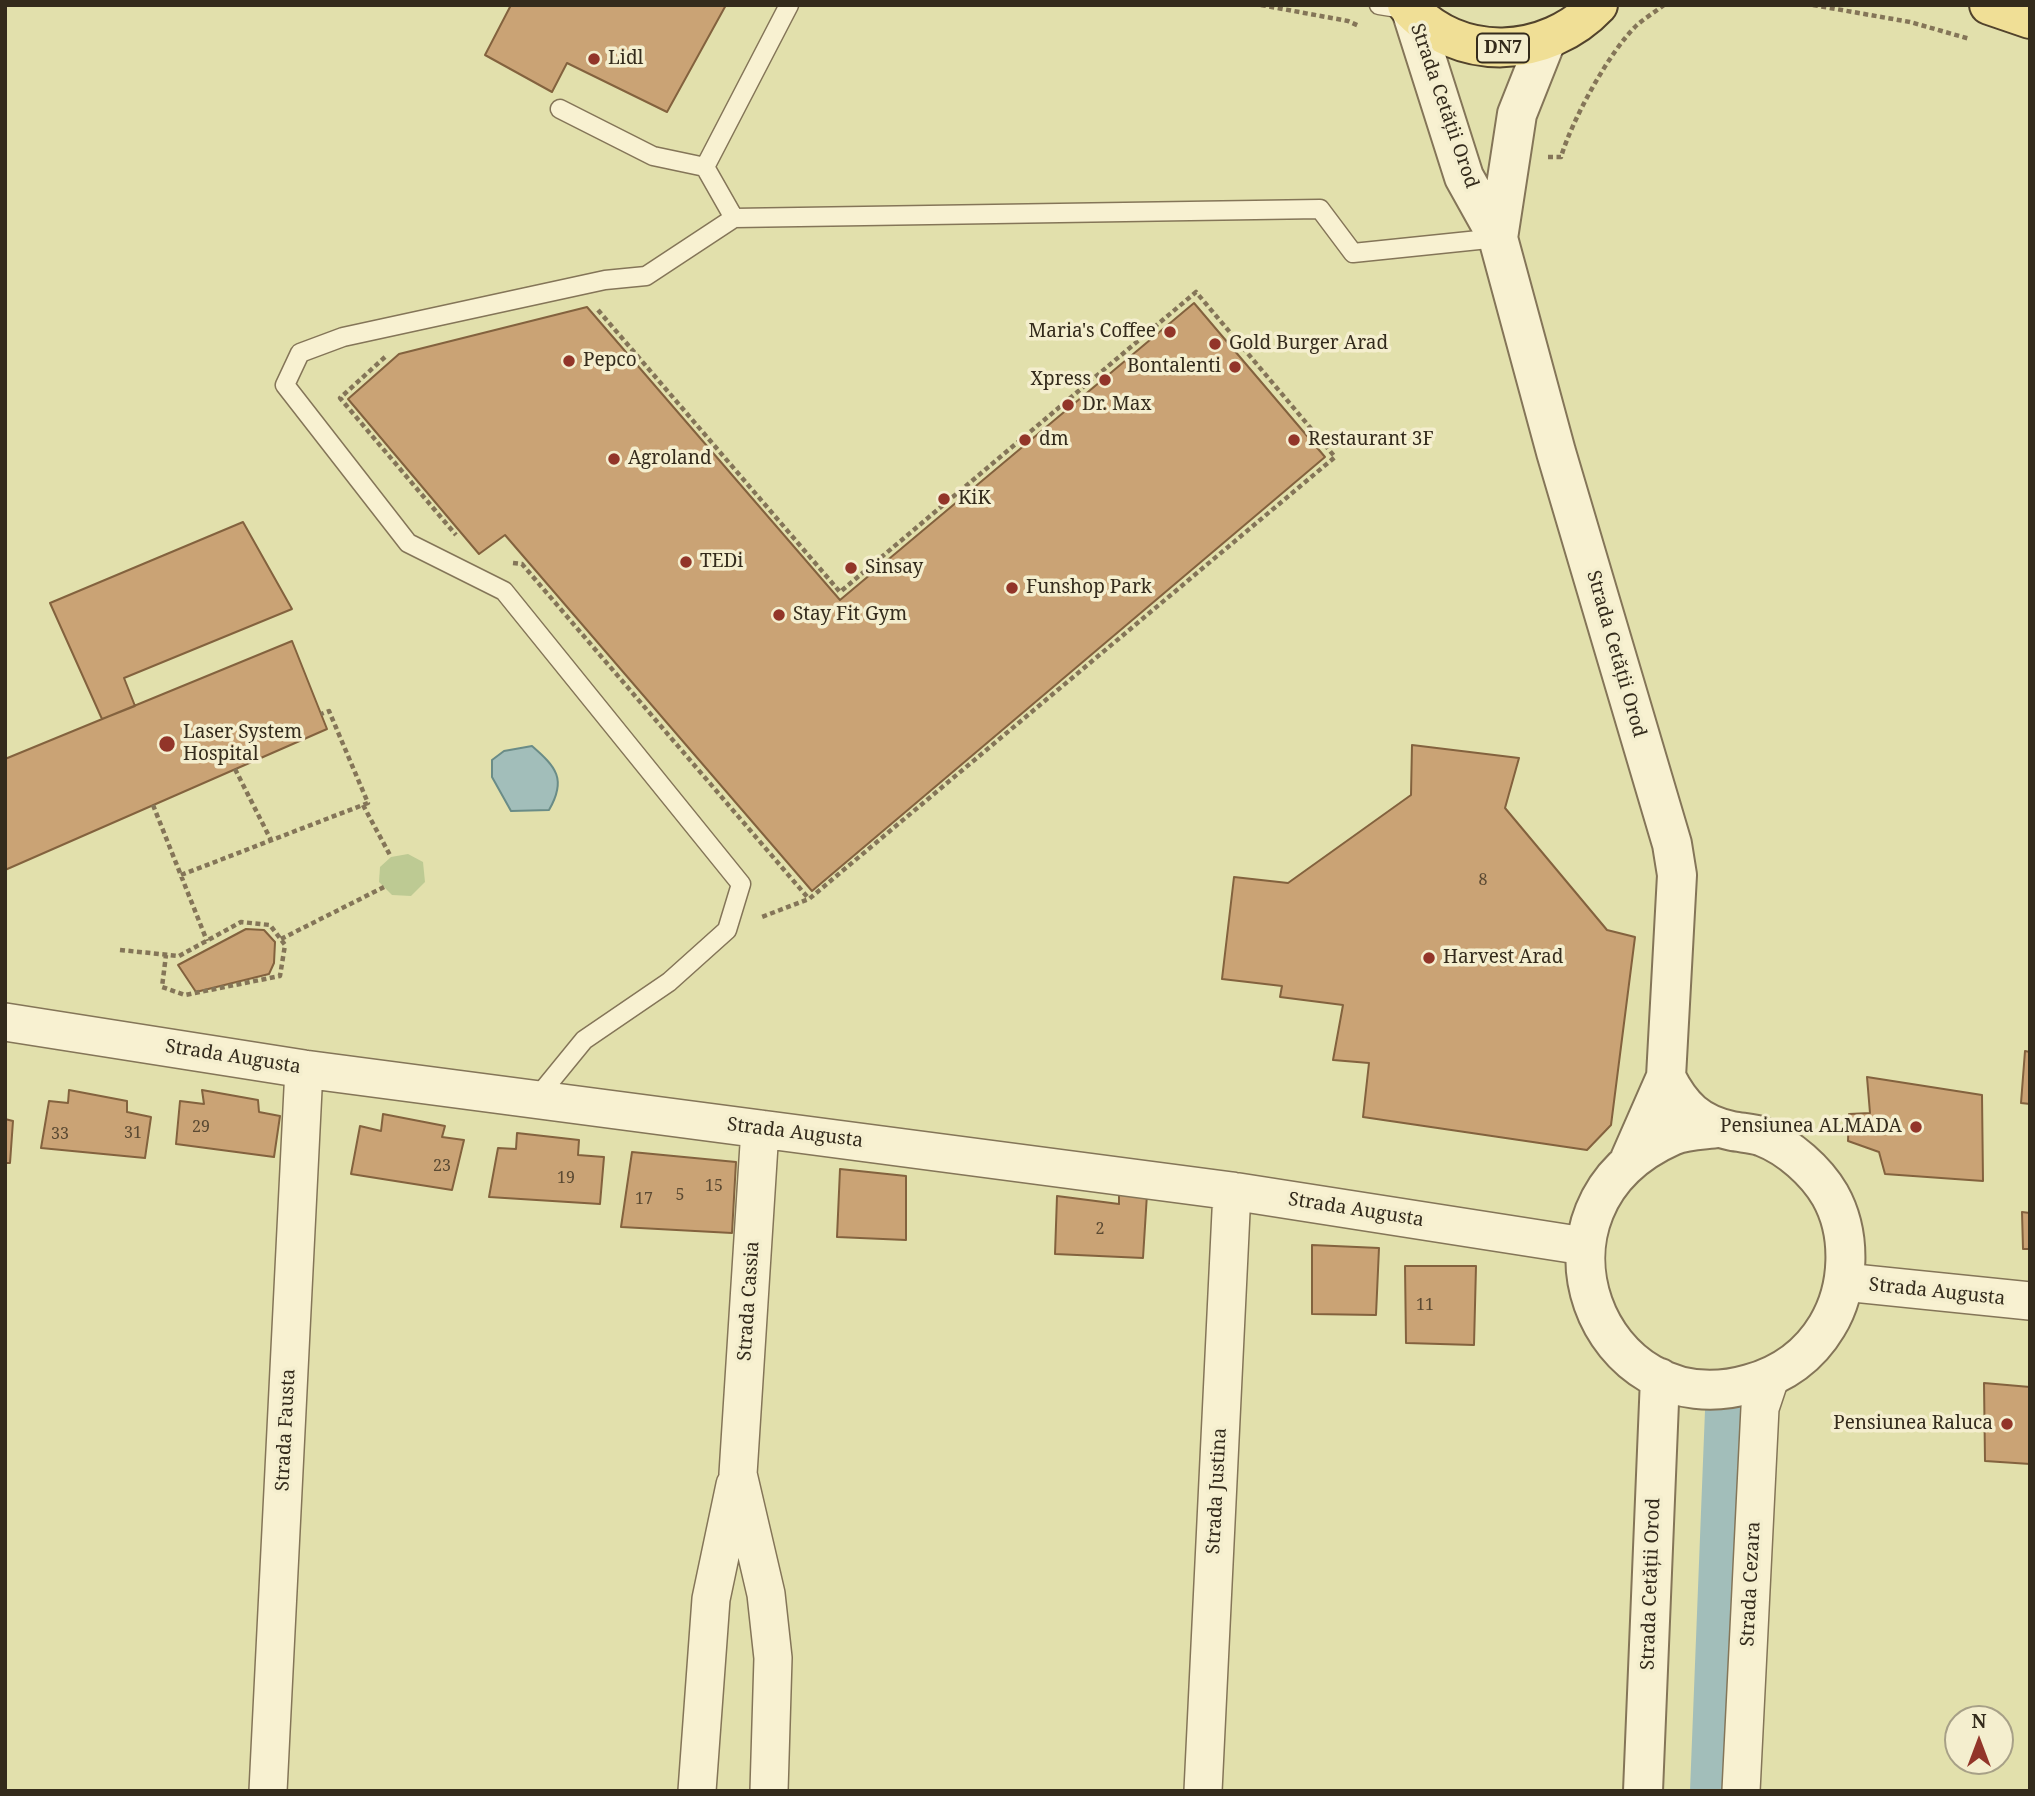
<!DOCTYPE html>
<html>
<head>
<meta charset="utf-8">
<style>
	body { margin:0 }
	#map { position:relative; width:2035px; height:1796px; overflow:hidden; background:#ede5bf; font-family:"Noto Serif",serif }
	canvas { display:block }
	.frame { position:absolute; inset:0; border:7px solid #342b1c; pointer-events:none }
	.north { position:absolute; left:1944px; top:1705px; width:70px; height:70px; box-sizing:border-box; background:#f4eece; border:2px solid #a7a087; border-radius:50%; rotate:0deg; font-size:19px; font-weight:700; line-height:28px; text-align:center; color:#342b1c }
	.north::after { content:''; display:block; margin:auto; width:24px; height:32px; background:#923529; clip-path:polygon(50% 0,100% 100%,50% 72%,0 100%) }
</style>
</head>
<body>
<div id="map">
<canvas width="2035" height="1796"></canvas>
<div class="frame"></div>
<div class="north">N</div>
</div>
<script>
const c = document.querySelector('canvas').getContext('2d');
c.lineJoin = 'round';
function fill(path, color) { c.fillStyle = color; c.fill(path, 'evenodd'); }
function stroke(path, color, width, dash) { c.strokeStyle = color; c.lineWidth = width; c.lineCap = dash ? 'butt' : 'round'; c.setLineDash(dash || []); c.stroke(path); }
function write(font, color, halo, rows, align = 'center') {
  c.font = font + ' "Noto Serif",serif'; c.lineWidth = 7; c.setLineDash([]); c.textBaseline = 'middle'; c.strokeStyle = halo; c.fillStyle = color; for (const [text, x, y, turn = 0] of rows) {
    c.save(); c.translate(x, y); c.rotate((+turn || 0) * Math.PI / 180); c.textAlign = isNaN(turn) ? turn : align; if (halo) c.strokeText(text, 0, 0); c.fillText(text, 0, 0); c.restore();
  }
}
fill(new Path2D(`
	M5,5H2030V1791H5ZM1958,1719H2000V1761H1958Z`), '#e2e0ac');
fill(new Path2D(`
	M408,854L423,862L425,882L411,896L392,895L379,882L380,867L391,857Z`), '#bdca93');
const water = new Path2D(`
	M532,746C556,767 567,779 549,810L511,811L492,777V760L504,751Z`);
fill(water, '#a2beba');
stroke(water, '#6a8c87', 2);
stroke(new Path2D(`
	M1709,1791L1724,1411`), '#a2beba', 38);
const building = new Path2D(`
	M511,5H726L667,112L567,63L552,92L485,55Z
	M1194,303L1325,457L812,891L505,535L479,554L348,399L399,354L587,307L840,600Z
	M243,522L292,609L124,678L135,706L102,719L50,603Z
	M292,641L327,729L5,870V759Z
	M1412,745L1519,758L1505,808L1607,930L1635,937L1611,1125L1587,1150L1363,1117L1369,1063L1333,1060L1343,1005L1280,997L1282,986L1222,979L1234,877L1288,883L1411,795Z
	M246,929L264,930L275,942L274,963L269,974L196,992L178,965Z
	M2025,1051L2030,1052V1104L2021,1103Z
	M1867,1077L1982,1095L1983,1181L1885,1174L1879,1152L1848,1141L1849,1114L1870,1113Z
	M69,1090L127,1101V1112L151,1117L145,1158L41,1148L49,1101L68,1103Z
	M202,1090L258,1100L259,1112L280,1116L274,1157L176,1144L180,1101L204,1104Z
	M383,1114L445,1126L442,1137L464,1140L452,1190L351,1174L360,1126L381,1131Z
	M5,1119L13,1121L10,1163H5Z
	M517,1133L579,1140L578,1155L604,1157L600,1204L489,1197L498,1148L516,1149Z
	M632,1152L736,1162L732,1233L621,1227Z
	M840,1169L906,1176V1240L837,1237Z
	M1119,1191L1147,1194L1143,1258L1055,1254L1057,1196L1119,1204Z
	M2022,1212L2030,1213V1249H2023Z
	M1312,1245L1379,1248L1376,1315L1312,1314Z
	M1405,1266H1476L1474,1345L1406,1343Z
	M1984,1383L2030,1387V1464L1985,1461Z`);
fill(building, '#caa375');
stroke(building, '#83623e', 2);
const service = new Path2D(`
	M1379,5L1410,10
	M560,109L653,156L705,167
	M734,218L705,167L789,5
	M535,1100L584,1040L669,982L727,930L741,884L504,591L408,543L285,385L300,353L343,337L605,280L646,276L734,218L1320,209L1353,253L1498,238`);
const minor = new Path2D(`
	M5,1022L304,1069L1232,1191L1584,1246
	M760,1129L738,1474L766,1594L773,1658L769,1791
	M1844,1282L2030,1301
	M268,1791L304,1069
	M697,1791L711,1599L735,1485
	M1203,1791L1232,1191
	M1741,1791L1760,1408L1770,1378`);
const tertiary = new Path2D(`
	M1411,10L1464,177L1498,238L1556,452L1672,844L1677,875L1666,1077L1630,1159
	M1498,238L1517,114L1546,41
	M1666,1077C1681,1107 1698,1124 1732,1131C1742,1133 1754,1133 1763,1137C1789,1147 1816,1171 1830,1195C1852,1234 1850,1288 1827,1326C1809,1356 1782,1375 1749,1384C1598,1428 1510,1208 1672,1136C1685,1130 1704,1130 1718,1128
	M1643,1791L1660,1378`);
const primary = new Path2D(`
	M1407,5C1458,64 1547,59 1598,5
	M1989,5L2030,19`);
stroke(service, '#847558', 21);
stroke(minor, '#847558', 40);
stroke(tertiary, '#847558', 42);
stroke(primary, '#52432c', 42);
stroke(new Path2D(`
	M1261,5L1348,21L1359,26
	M1813,5L1910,22L1970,39
	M1548,157H1561C1572,120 1609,52 1637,25C1645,18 1655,12 1664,5
	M598,310L840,592L1196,292L1335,457L809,899L759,918
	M385,357L340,398L456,535
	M513,563L522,564L809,899
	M235,769L271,840
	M153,805L207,941
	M363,805L391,857
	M181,875L368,803L329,711L321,714
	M281,939L384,887
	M120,950L179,956L241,922L270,925L285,945L280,976L185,995L162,987L166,955`), '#847558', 4.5, [5, 3.5]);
stroke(service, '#f8f1d1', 18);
stroke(minor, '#f8f1d1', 37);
stroke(tertiary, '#f8f1d1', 38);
stroke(primary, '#f0df96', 38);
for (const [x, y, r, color] of [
	[594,59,7,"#923529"],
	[1170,332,7,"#923529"],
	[1215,344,7,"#923529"],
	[569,361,7,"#923529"],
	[1235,367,7,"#923529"],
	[1105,380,7,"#923529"],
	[1068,405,7,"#923529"],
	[1025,440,7,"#923529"],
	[1294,440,7,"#923529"],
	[614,459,7,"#923529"],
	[944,499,7,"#923529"],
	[686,562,7,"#923529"],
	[851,568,7,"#923529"],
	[1012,588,7,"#923529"],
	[779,615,7,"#923529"],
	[167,744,9,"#923529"],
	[1429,958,7,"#923529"],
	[1916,1127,7,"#923529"],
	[2007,1424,7,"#923529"]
]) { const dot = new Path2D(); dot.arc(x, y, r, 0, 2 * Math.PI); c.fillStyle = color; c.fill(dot); stroke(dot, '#f4eece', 2.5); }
write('16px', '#5a4932', null, [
	["8",1483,880],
	["29",201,1127],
	["31",133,1133],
	["33",60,1134],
	["23",442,1166],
	["19",566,1178],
	["15",714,1186],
	["5",680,1195],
	["17",644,1199],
	["2",1100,1229],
	["11",1425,1305]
]);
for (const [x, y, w] of [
	[1503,48,52]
]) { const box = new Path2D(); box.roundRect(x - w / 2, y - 14.5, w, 29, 5); c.fillStyle = '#f4eece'; c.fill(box); stroke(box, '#342b1c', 2); }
write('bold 18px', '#342b1c', null, [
	["DN7",1503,48]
]);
write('19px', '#342b1c', '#f4eece', [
	["Lidl",608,59],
	["Maria's Coffee",1156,332,"right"],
	["Gold Burger Arad",1229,344],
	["Pepco",583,361],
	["Bontalenti",1221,367,"right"],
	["Xpress",1091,380,"right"],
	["Dr. Max",1082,405],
	["dm",1039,440],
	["Restaurant 3F",1308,440],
	["Agroland",628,459],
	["KiK",958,499],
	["TEDi",700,562],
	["Sinsay",865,568],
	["Funshop Park",1026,588],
	["Stay Fit Gym",793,615],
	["Laser System",183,733],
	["Hospital",183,755],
	["Harvest Arad",1443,958],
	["Pensiunea ALMADA",1902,1127,"right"],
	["Pensiunea Raluca",1993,1424,"right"]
], 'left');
write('19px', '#342b1c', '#f4eece', [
	["Strada Cetății Orod",1444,106,71],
	["Strada Cetății Orod",1616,654,74],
	["Strada Augusta",233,1057,9],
	["Strada Augusta",795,1133,7],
	["Strada Augusta",1356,1210,9],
	["Strada Augusta",1937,1292,6],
	["Strada Cassia",749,1301,-86],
	["Strada Fausta",286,1430,-87],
	["Strada Justina",1217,1491,-87],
	["Strada Cetății Orod",1651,1584,-88],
	["Strada Cezara",1751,1584,-87]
]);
</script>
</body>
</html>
